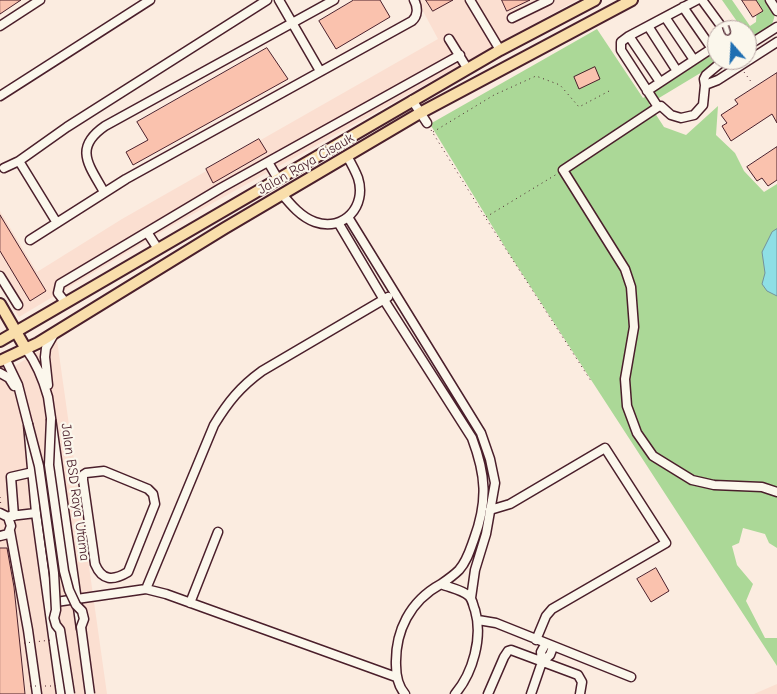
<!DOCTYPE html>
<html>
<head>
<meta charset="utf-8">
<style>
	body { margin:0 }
	#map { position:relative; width:777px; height:694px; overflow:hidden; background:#fbece0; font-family:"Comic Neue",sans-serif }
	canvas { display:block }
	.north { position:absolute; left:707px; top:20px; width:50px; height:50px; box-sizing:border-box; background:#fbf7ec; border:1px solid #b4a19f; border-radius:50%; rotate:341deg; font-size:14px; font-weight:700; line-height:20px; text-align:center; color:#4a1f2b }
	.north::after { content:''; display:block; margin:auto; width:18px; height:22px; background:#1f6fb2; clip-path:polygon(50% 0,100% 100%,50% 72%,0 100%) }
</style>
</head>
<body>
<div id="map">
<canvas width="777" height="694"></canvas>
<div class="north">U</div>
</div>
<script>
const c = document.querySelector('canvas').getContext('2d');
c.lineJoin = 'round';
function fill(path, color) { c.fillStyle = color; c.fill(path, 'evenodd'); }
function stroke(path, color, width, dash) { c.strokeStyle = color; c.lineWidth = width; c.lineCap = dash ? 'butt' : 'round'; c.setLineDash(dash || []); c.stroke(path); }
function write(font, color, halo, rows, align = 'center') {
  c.font = font + ' "Comic Neue",sans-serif'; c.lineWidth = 4.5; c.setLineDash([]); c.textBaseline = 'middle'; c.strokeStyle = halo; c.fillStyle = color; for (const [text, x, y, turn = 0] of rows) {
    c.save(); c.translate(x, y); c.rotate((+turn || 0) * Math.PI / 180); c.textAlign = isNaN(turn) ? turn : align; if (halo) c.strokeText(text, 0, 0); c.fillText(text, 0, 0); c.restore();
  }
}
fill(new Path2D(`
	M417,0H577L168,228L19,317L0,286V211L37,272L122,219L438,39Z
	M57,340L107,694H0V375Z
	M777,684V694H753H754Z`), '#fbdfd1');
fill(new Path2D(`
	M722,0H732L750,26L756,22L757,7L752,0H775C777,28 767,33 747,45V30H743Z
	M597,29L643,98L717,48V60H722L649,104L664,127L686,135L718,106L716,135L735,153L744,171L764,192L777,184V548L769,543L765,534L743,528L739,543L732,546L737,565L753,584L746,601L765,638H777V666L508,252L430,124Z`), '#abd897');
const water = new Path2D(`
	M777,229V296L767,291L762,284L765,273L762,252L772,232Z`);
fill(water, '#8edfe5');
stroke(water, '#73929b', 1);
const building = new Path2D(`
	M0,0H21L0,14Z
	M354,0H380L390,17L336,49L319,21Z
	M426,0H453L433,11Z
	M502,0H530L507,11Z
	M742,0H756L763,11L753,17Z
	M267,48L288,79L133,165L126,152L148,140L137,122Z
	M595,67L600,79L579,89L574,77Z
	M777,73V123L772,114L731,141L722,126L727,123L721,115L738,104L735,100Z
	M259,139L267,152L213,183L206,169Z
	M777,147V180L768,186L762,178L757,181L747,167Z
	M0,215L46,291L30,301L0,251Z
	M0,548H7L14,587L25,694H0Z
	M656,568L669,591L651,602L637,579Z`);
fill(building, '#fac2ae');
stroke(building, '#4a1f2b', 1);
const minor = new Path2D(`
	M279,0L320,71
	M470,0L500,50
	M702,0L724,30
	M770,0L777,11
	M683,7L717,56
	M665,17L694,60
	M512,18L549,0
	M0,26L40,0
	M648,26L677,71
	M629,36L660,82
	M449,39L467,68
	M747,46L777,27
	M724,60L706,75L704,79L705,85L703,105L694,115L681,118L671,115L661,106L658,107L563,170L625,269L631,287L634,327L625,379L627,406L637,433L653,456L692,480L714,485L762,487L777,492
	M705,85L718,80L777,42
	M647,91L717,45
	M0,96L150,0
	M412,100L427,123
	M658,107L621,50V42L629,36L697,0
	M19,161L57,223
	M268,162L278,179
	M4,168L19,161L67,127L267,0
	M104,192C89,165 73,148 105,126L334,0
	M282,194C291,205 301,217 315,222C344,232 367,206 358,178C355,170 351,163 347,156
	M348,217L481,433L490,459L495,483L486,534L475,570L471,598
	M339,224L384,300L472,438C486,475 488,501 474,539C470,550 467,561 459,570C454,575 447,580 441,584
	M147,232L158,249
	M30,240L126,179L412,21C418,16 418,7 414,0
	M0,276L18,305
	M65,302L58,293L60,284L221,188L460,55
	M26,349C37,364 43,379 48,397L81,629
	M5,358L18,385L28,424L36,513L61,694
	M0,373L9,378L14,386
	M48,385L45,357L46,348L54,334
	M104,471L148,489L153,494L155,504L128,572C113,581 102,581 95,564L83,480V475L86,473Z
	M490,510L510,504L605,448L666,543L552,609L546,616L536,640
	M0,513L8,517L11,526L8,534L0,536
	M10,516L36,513
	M14,516L11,477L33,472
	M10,531L28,630L37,694
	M146,589L214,425C228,402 240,387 262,371L388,297
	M49,603L146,589L166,594L396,677
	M190,603L218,532
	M478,620L496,623L631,677
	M542,662L550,655L553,647
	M405,694C398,686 396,676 396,665C395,631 410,601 441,584C450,588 461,589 469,596C473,600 473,606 475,610C483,637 473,673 455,694
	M488,694L504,657L508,651L511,650L578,675L582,682L580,694
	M531,694L542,662L541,652L546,643`);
const major = new Path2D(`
	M0,304L26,349
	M0,341L500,50L595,0
	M0,361L38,343L225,228L420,113L632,0`);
stroke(minor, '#4a1f2b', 11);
stroke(major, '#4a1f2b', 14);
stroke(new Path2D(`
	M744,72L752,83
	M431,130L485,217L591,381
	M433,132L494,95L536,76L560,85L579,107L611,90
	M486,217L557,174
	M0,497L1,506`), '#4a1f2b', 1, [1, 4]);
stroke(minor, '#fbf7ec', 8);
stroke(major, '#f9deab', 10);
const minorBridge = new Path2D(`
	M51,419L49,465L64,571L69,590L76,605L82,611L84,619L81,627L90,694
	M28,424L39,466L54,573L56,610L54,618L56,625L60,630L70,694`);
stroke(minorBridge, '#4a1f2b', 11, []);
stroke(new Path2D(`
	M24,643L52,640
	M30,686H60`), '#4a1f2b', 1, [1, 4]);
stroke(minorBridge, '#fbf7ec', 8);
write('14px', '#4a1f2b', '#fbf7ec', [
	["Jalan Raya Cisauk",306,164,-30],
	["Jalan BSD Raya Utama",75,492,82]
]);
</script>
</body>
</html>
